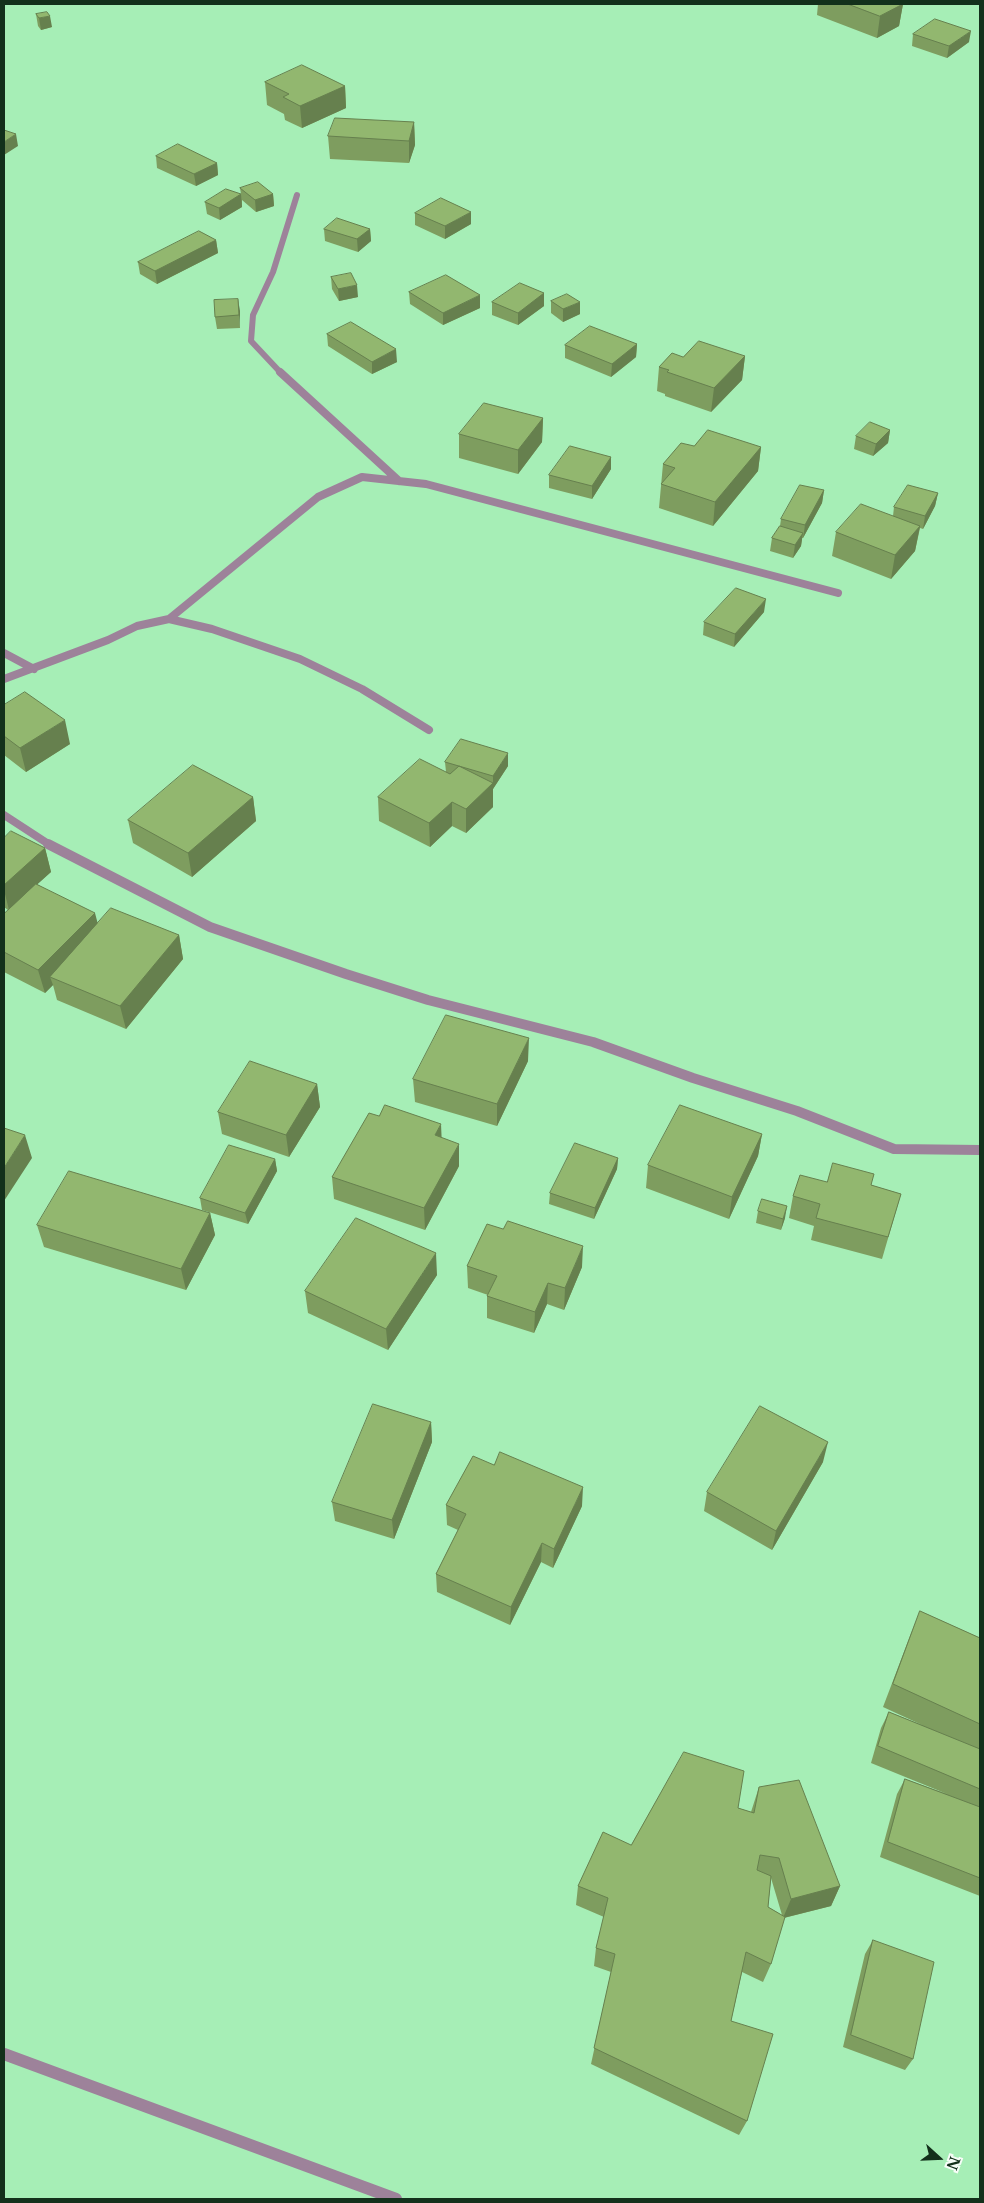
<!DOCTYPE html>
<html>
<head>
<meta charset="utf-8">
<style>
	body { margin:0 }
	#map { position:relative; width:984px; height:2203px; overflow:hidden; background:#a6eeb6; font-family:"Libre Baskerville",serif }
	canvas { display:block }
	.frame { position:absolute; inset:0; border:5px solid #13301b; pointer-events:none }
	.north { position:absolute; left:914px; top:2133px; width:50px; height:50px; -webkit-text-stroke:4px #f6fdf7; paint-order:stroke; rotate:110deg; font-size:14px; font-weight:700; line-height:20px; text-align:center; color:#13301b }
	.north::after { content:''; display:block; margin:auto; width:18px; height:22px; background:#13301b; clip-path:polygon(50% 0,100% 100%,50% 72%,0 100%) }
</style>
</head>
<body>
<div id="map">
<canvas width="984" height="2203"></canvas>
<div class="frame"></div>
<div class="north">N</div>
</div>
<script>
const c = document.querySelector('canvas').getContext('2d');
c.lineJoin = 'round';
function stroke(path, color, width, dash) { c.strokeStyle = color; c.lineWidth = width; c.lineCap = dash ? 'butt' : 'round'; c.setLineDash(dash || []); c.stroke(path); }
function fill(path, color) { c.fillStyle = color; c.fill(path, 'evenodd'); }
stroke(new Path2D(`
	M281,373L251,341L253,315L273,272L297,195`), '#9d829a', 6);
stroke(new Path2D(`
	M280,372L399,481
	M169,619L318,497L362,477L426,484L838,593
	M4,653L34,669
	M4,679L108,640L137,626L169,619L212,629L300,659L362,689L429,730
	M4,815L50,845`), '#9d829a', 8);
stroke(new Path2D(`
	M48,844L210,927L346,974L428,1000L593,1042L693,1078L797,1111L894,1149L980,1150`), '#9d829a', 10);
stroke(new Path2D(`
	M4,2054L396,2199`), '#9d829a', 12);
fill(new Path2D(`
	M818,4H903L899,26L877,38L817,15Z
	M36,14L52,27L41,30L38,26Z
	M913,34L969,42L947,58L912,46Z
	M265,82L345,86L346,108L302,128L285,120L284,114L267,105Z
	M414,122L415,145L409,163L330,159L328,136Z
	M156,156L217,163L218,175L196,186L157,168Z
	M240,188L273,194L274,206L256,212L242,200V207L220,220L207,214L205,202L241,194Z
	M415,213L471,224L445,239L415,225Z
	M324,229H370L371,241L358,252L325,241Z
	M216,240L218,253L157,284L140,274L138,262Z
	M331,277L358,297L339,301L332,289Z
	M409,292L480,308L443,325L410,304Z
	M544,293V306L518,325L492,315V302Z
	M238,299L240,328L217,329L215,317Z
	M551,301L580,314L563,322L551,313Z
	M327,334L397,362L372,374L328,346Z
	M637,344L636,357L611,377L565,358V345Z
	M745,356L742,380L711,412L665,396V394L657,391L659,367L683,357Z
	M543,418L542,442L518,474L459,458V434Z
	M890,430L888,443L873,456L854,449L856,436Z
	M694,446L761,447L758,471L713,526L659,508L663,464Z
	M611,457V469L592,499L549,488V475Z
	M824,490L822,503L803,538H802L801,546L793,558L770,551L772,538L780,526L781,519Z
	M938,493L935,506L923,529L920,528L915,551L891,579L832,556L836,532L893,516L894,507Z
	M764,612L734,647L703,635L704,622Z
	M4,705L70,744L26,772L4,755Z
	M445,762L508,766L493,789V807L466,833L452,826L430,847L379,821L378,797L446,772Z
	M253,797L256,821L192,877L133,843L128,820Z
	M4,838L45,848L51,872L37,884L98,923L179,935L183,959L126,1029L57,1000L53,985L45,993L4,972V914L8,910L4,907Z
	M528,1061L497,1126L415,1102L413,1079Z
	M317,1084L320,1107L289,1157L222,1134L218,1112Z
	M762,1134L758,1156L729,1219L646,1188L648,1165Z
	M442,1138L459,1166L425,1230L334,1199L332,1177Z
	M618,1158L617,1169L594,1219L549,1204L550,1193Z
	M275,1159L277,1171L248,1224L202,1210L200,1198Z
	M827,1182L871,1185L901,1194L882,1259L811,1240L814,1226L789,1218L793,1196Z
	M758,1211L785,1218L781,1230L756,1223Z
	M210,1213L215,1235L186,1290L44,1247L37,1225Z
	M467,1266L582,1267L564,1310L547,1304L534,1333L487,1318V1296L488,1295L468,1288Z
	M437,1275L388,1350L308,1313L305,1291Z
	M431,1422L432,1442L394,1539L335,1521L332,1502Z
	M823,1462L772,1550L704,1511L707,1492Z
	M446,1505L582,1506L553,1568L541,1562L510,1625L437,1592L436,1574L458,1530L447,1525Z
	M920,1611L980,1638V1896L880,1857L897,1794L905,1779L947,1794L871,1763L881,1728L889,1712L922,1725L883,1707L910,1636Z
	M759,1787L840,1886L831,1906L784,1918L771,1964L763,1982L742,1972L731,2021L747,2121L739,2135L591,2064L611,1972L594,1966L596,1948L604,1917L576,1905L578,1886L631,1845L738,1808L751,1812ZM771,1878L782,1915L768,1907Z
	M873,1940L913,2059L905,2070L843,2047L865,1954Z`), '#7e9d5f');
fill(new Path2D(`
	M903,4L899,26L877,38L880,16Z
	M50,16L52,27L41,30L39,18Z
	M971,31L969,42L947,58L949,46Z
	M345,86L346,108L302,128L300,106Z
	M414,122L415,145L409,163V141Z
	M16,134L18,146L4,155V142Z
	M217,163L218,175L196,186L194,174Z
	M241,194L242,207L220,220L219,208Z
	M273,194L274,206L256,212L255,200Z
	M471,212V224L445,239V226Z
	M370,229L371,241L358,252L357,239Z
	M216,240L218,253L157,284L155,271Z
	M357,285L358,297L339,301L338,289Z
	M544,293V306L518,325V313Z
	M480,295V308L443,325V313Z
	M238,299L240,311V328L239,315Z
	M580,302V314L563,322V309Z
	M637,344L636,357L611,377L612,364Z
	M396,349L397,362L372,374V362Z
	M745,356L742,380L711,412L714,388Z
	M543,418L542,442L518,474V450Z
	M890,430L888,443L873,456L876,444Z
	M761,447L758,471L713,526L715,502Z
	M611,457V469L592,499V486Z
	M824,490L822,503L803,538L805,525Z
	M938,493L935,506L923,529L925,516Z
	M920,526L915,551L891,579L895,555Z
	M803,533L801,546L793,558L795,545Z
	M766,599L764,612L734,647L735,634Z
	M65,720L70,744L26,772L20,748Z
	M508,753V766L493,789V776Z
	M493,783V807L466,833V809Z
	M253,797L256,821L192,877L188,853Z
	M452,802V826L430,847L429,823Z
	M45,848L51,872L9,910L4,890V885Z
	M95,913L101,936L50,977L53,985L45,993L38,970Z
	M179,935L183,959L126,1029L120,1006Z
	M529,1038L528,1061L497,1126V1104Z
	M317,1084L320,1107L289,1157L286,1135Z
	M441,1124L442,1146L435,1135Z
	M762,1134L758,1156L729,1219L732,1197Z
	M25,1135L32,1158L4,1201V1168Z
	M459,1144V1166L425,1230L424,1208Z
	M618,1158L617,1169L594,1219L595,1208Z
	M275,1159L277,1171L248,1224L245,1213Z
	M787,1206L785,1218L781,1230L783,1219Z
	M210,1213L215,1235L186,1290L181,1269Z
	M583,1246L582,1267L564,1310L565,1288Z
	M436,1253L437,1275L388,1350L386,1329Z
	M548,1283L547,1304L534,1333L535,1312Z
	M431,1422L432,1442L394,1539L392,1520Z
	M828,1442L823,1462L772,1550L776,1531Z
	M583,1487L582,1506L553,1568L554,1549Z
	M542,1543L541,1562L510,1625L511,1607Z
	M840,1886L831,1906L783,1918L791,1899Z`), '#66804e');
const building = new Path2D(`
	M848,4H903L880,16Z
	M47,12L50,16L39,18L36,14Z
	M935,19L971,31L949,46L913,34Z
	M302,65L345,86L300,106L283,97L289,94L265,82Z
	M335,118L414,122L409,141L328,136Z
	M4,130L16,134L4,142Z
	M178,144L217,163L194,174L156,156Z
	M258,182L273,194L255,200L240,188Z
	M226,189L241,194L219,208L205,202Z
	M441,198L471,212L445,226L415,213Z
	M337,218L370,229L357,239L324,229Z
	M199,231L216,240L155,271L138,262Z
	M351,273L357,285L338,289L331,277Z
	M446,275L480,295L443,313L409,292Z
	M520,283L544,293L518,313L492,302Z
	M567,294L580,302L563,309L551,301Z
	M238,299L239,315L215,317L214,300Z
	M351,322L396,349L372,362L327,334Z
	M590,326L637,344L612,364L565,345Z
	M699,341L745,356L714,388L667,372L669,370L659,367L672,353L683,357Z
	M484,403L543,418L518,450L459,434Z
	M870,422L890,430L876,444L856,436Z
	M708,430L761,447L715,502L661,484L675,468L663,464L681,443L694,446Z
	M570,446L611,457L592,486L549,475Z
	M800,485L824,490L805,525L781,519Z
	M908,485L938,493L925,516L894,507Z
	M861,504L920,526L895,555L836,532Z
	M780,526L803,533L795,545L772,538Z
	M736,588L766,599L735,634L704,622Z
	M25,692L65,720L20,748L4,736V705Z
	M461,739L508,753L493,776L445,762Z
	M420,759L450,774L459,766L493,783L466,809L452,802L429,823L378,797Z
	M193,765L253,797L188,853L128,820Z
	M11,831L45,848L4,885V838Z
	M36,884L95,913L38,970L4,952V914Z
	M111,908L179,935L120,1006L50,977Z
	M446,1015L529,1038L497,1104L413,1079Z
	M250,1061L317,1084L286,1135L218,1112Z
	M385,1105L441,1124L435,1135L459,1144L424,1208L332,1177L369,1113L379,1116Z
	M680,1105L762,1134L732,1197L648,1165Z
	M4,1128L25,1135L4,1168Z
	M575,1143L618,1158L595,1208L550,1193Z
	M229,1145L275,1159L245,1213L200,1198Z
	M833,1163L874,1174L871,1185L901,1194L888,1237L816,1218L820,1204L793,1196L800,1175L827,1182Z
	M69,1171L210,1213L181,1269L37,1225Z
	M762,1199L787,1206L783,1219L758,1211Z
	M356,1218L436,1253L386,1329L305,1291Z
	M508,1221L583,1246L565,1288L548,1283L535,1312L487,1296L497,1276L467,1266L487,1224L503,1229Z
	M373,1404L431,1422L392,1520L332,1502Z
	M760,1406L828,1442L776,1531L707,1492Z
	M500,1452L583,1487L554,1549L542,1543L511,1607L436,1574L466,1514L446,1505L473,1456L494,1465Z
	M920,1611L980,1638V1724L893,1684Z
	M889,1712L980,1749V1789L878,1746Z
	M684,1752L744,1771L738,1808L754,1813L759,1787L799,1780L840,1886L791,1899L779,1858L760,1855L757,1870L771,1876L768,1907L785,1917L771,1964L746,1952L731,2021L773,2034L747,2121L594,2048L615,1954L596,1948L608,1898L578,1886L603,1832L631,1845Z
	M905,1779L980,1807V1878L888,1842Z
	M873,1940L934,1962L913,2059L851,2035Z`);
fill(building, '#92b76f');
stroke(building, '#66804e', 1);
</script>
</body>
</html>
